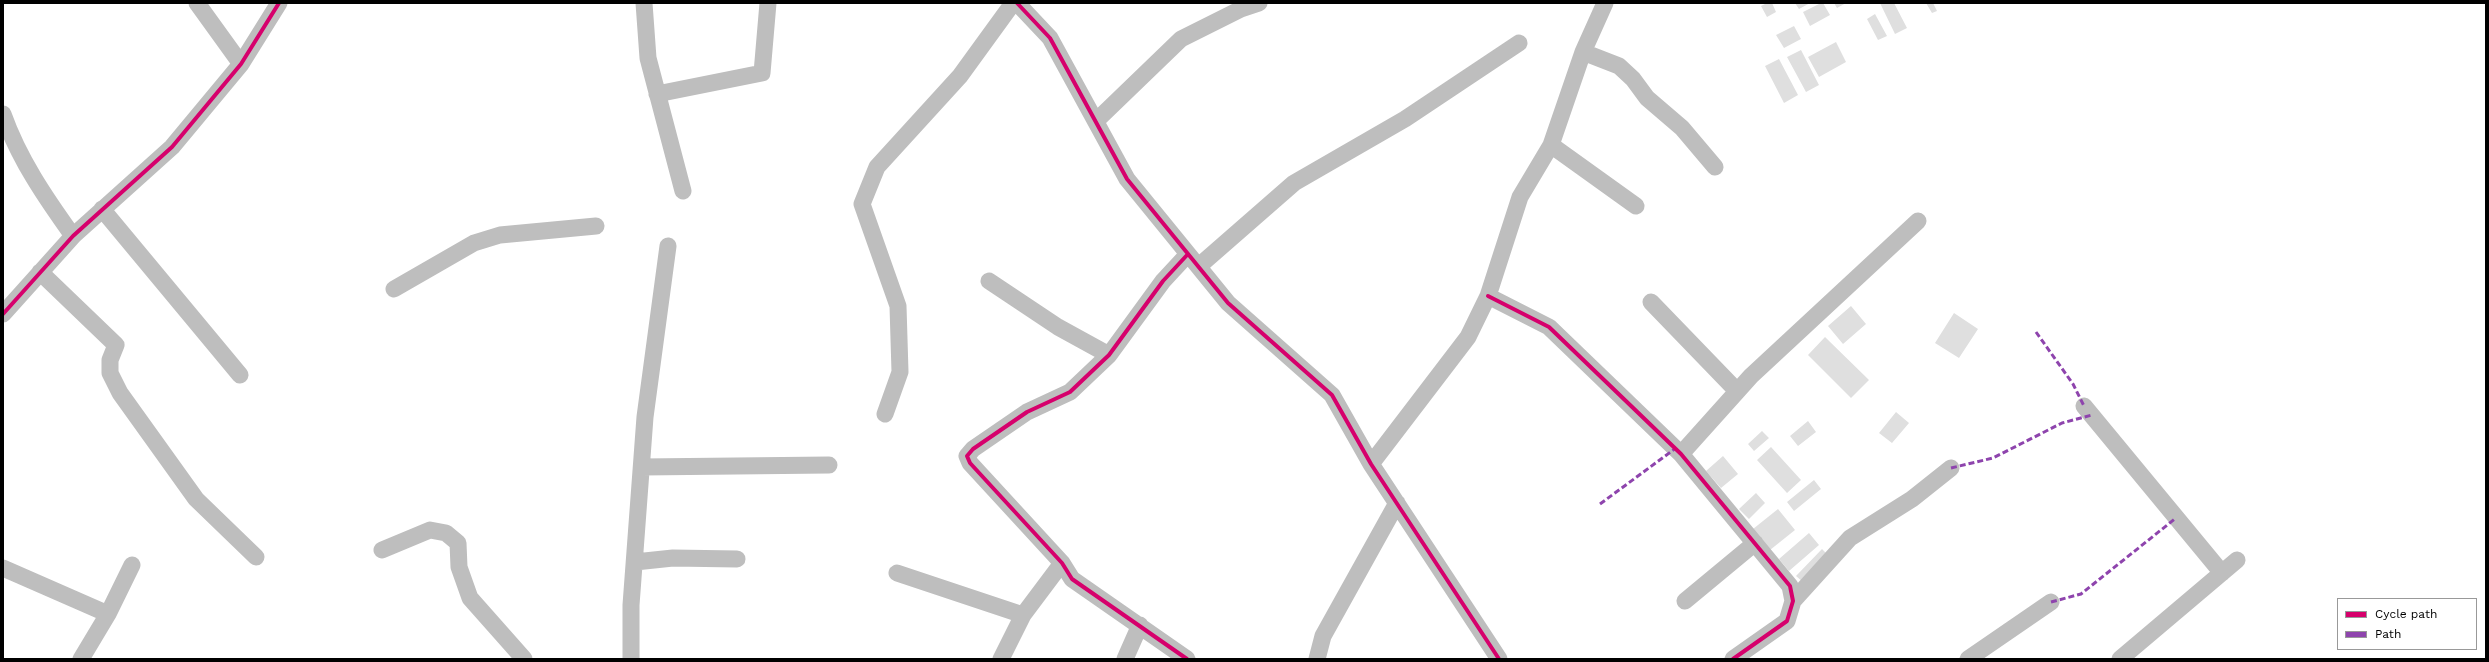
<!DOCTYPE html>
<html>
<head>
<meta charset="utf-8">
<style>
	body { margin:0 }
	#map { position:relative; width:2489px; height:662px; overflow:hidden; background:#fff; font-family:"Work Sans",sans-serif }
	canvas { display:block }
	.frame { position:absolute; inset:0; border:4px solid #000; pointer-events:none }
	.legend { position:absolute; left:2337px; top:598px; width:140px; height:52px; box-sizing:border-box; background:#fff; border:1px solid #999; margin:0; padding:5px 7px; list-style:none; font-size:12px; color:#000 }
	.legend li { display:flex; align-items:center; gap:8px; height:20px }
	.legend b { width:20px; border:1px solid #999 }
</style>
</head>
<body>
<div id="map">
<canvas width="2489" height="662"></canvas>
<div class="frame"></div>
<ul class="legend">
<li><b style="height:5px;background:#d6006c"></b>Cycle path</li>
<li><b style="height:5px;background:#8e44ad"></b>Path</li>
</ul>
</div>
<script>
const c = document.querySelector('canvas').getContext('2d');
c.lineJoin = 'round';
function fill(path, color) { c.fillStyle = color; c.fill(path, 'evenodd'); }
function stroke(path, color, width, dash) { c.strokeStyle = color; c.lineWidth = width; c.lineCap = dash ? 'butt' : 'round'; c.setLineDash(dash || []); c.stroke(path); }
fill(new Path2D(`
	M1767,3H1772L1776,12L1767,17L1761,6Z
	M1795,3H1810L1799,9Z
	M1821,3H1823L1830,15L1810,26L1803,12Z
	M1834,3H1846L1837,8Z
	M1880,3H1894L1907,28L1895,34Z
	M1926,3H1933L1937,11L1932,13Z
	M1875,14L1887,36L1878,40L1867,19Z
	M1794,26L1801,39L1784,48L1776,35Z
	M1836,42L1846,62L1819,77L1808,57Z
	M1801,50L1819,85L1806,92L1787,57Z
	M1779,59L1798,95L1784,103L1765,66Z
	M1851,306L1866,324L1843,344L1828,326Z
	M1954,313L1978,329L1959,358L1935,343Z
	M1825,337L1869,380L1851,398L1808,355Z
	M1896,412L1909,423L1892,443L1879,433Z
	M1808,421L1816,432L1798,446L1790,436Z
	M1762,431L1769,438L1754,451L1748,444Z
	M1771,447L1801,480L1787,493L1757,460Z
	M1723,456L1738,474L1721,488L1706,471Z
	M1814,480L1821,489L1794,511L1787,502Z
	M1756,493L1765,503L1749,519L1739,509Z
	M1778,509L1795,530L1770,550L1753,529Z
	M1809,533L1819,545L1789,571L1779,559Z
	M1822,549L1828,555L1803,582L1796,576Z`), '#dfdfdf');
stroke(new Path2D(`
	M197,3L241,64
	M644,3L648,58L683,191
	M1017,3L1050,38L1127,179L1228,303L1332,395L1371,464L1499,659
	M1583,52L1619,66L1633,79L1647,98L1682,128L1715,167
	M657,94L762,73L768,3
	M3,114C19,159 45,197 73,236
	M1096,121L1181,39L1241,9L1259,3
	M1551,145L1636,206
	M102,209L240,375
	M1199,266L1294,183L1405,119L1519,43
	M40,272L116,345L110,360V373L120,393L196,499L256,557
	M989,281L1058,327L1109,355
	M394,289L474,243L500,235L596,226
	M1488,296L1549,327L1681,454L1790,586L1793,601L1787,621L1733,659
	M1651,302L1737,391
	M3,314L73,236L172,147L241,64L279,3
	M2084,406L2222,573
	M885,414L900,372L898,306L862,204L877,167L960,76L1013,3
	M1681,454L1751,376L1918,221
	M1371,464L1468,337L1488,296L1520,197L1551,145L1583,52L1605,3
	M642,467L829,465
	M382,550L430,530L446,533L458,543L459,567L470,598L524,659
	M635,562L673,558L737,559
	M3,568L108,614
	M897,573L1023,615
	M1685,601L1755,543
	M1793,601L1850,538L1912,499L1951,468
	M81,659L108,614L132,565
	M631,659V605L645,417L668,246
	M1001,659L1023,615L1062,563
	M1125,659L1140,625
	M1187,659L1072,579L1062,563L970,463L967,456L973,449L1027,412L1070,392L1109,355L1163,281L1188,254
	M1317,659L1323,636L1397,503
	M1968,659L2051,602
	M2120,659L2237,560`), '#bebebe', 17);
stroke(new Path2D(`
	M2036,332L2073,384L2084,406
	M1951,468L1993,458L2062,423L2092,415
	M1600,504L1676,448
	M2051,602L2081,594L2176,518`), '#8e44ad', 3, [6, 3]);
stroke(new Path2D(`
	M1017,3L1050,38L1127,179L1228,303L1332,395L1371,464L1499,659
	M1488,296L1549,327L1681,454L1790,586L1793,601L1787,621L1733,659
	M3,314L73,236L172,147L241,64L279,3
	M1187,659L1072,579L1062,563L970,463L967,456L973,449L1027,412L1070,392L1109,355L1163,281L1188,254`), '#d6006c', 4);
</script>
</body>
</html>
